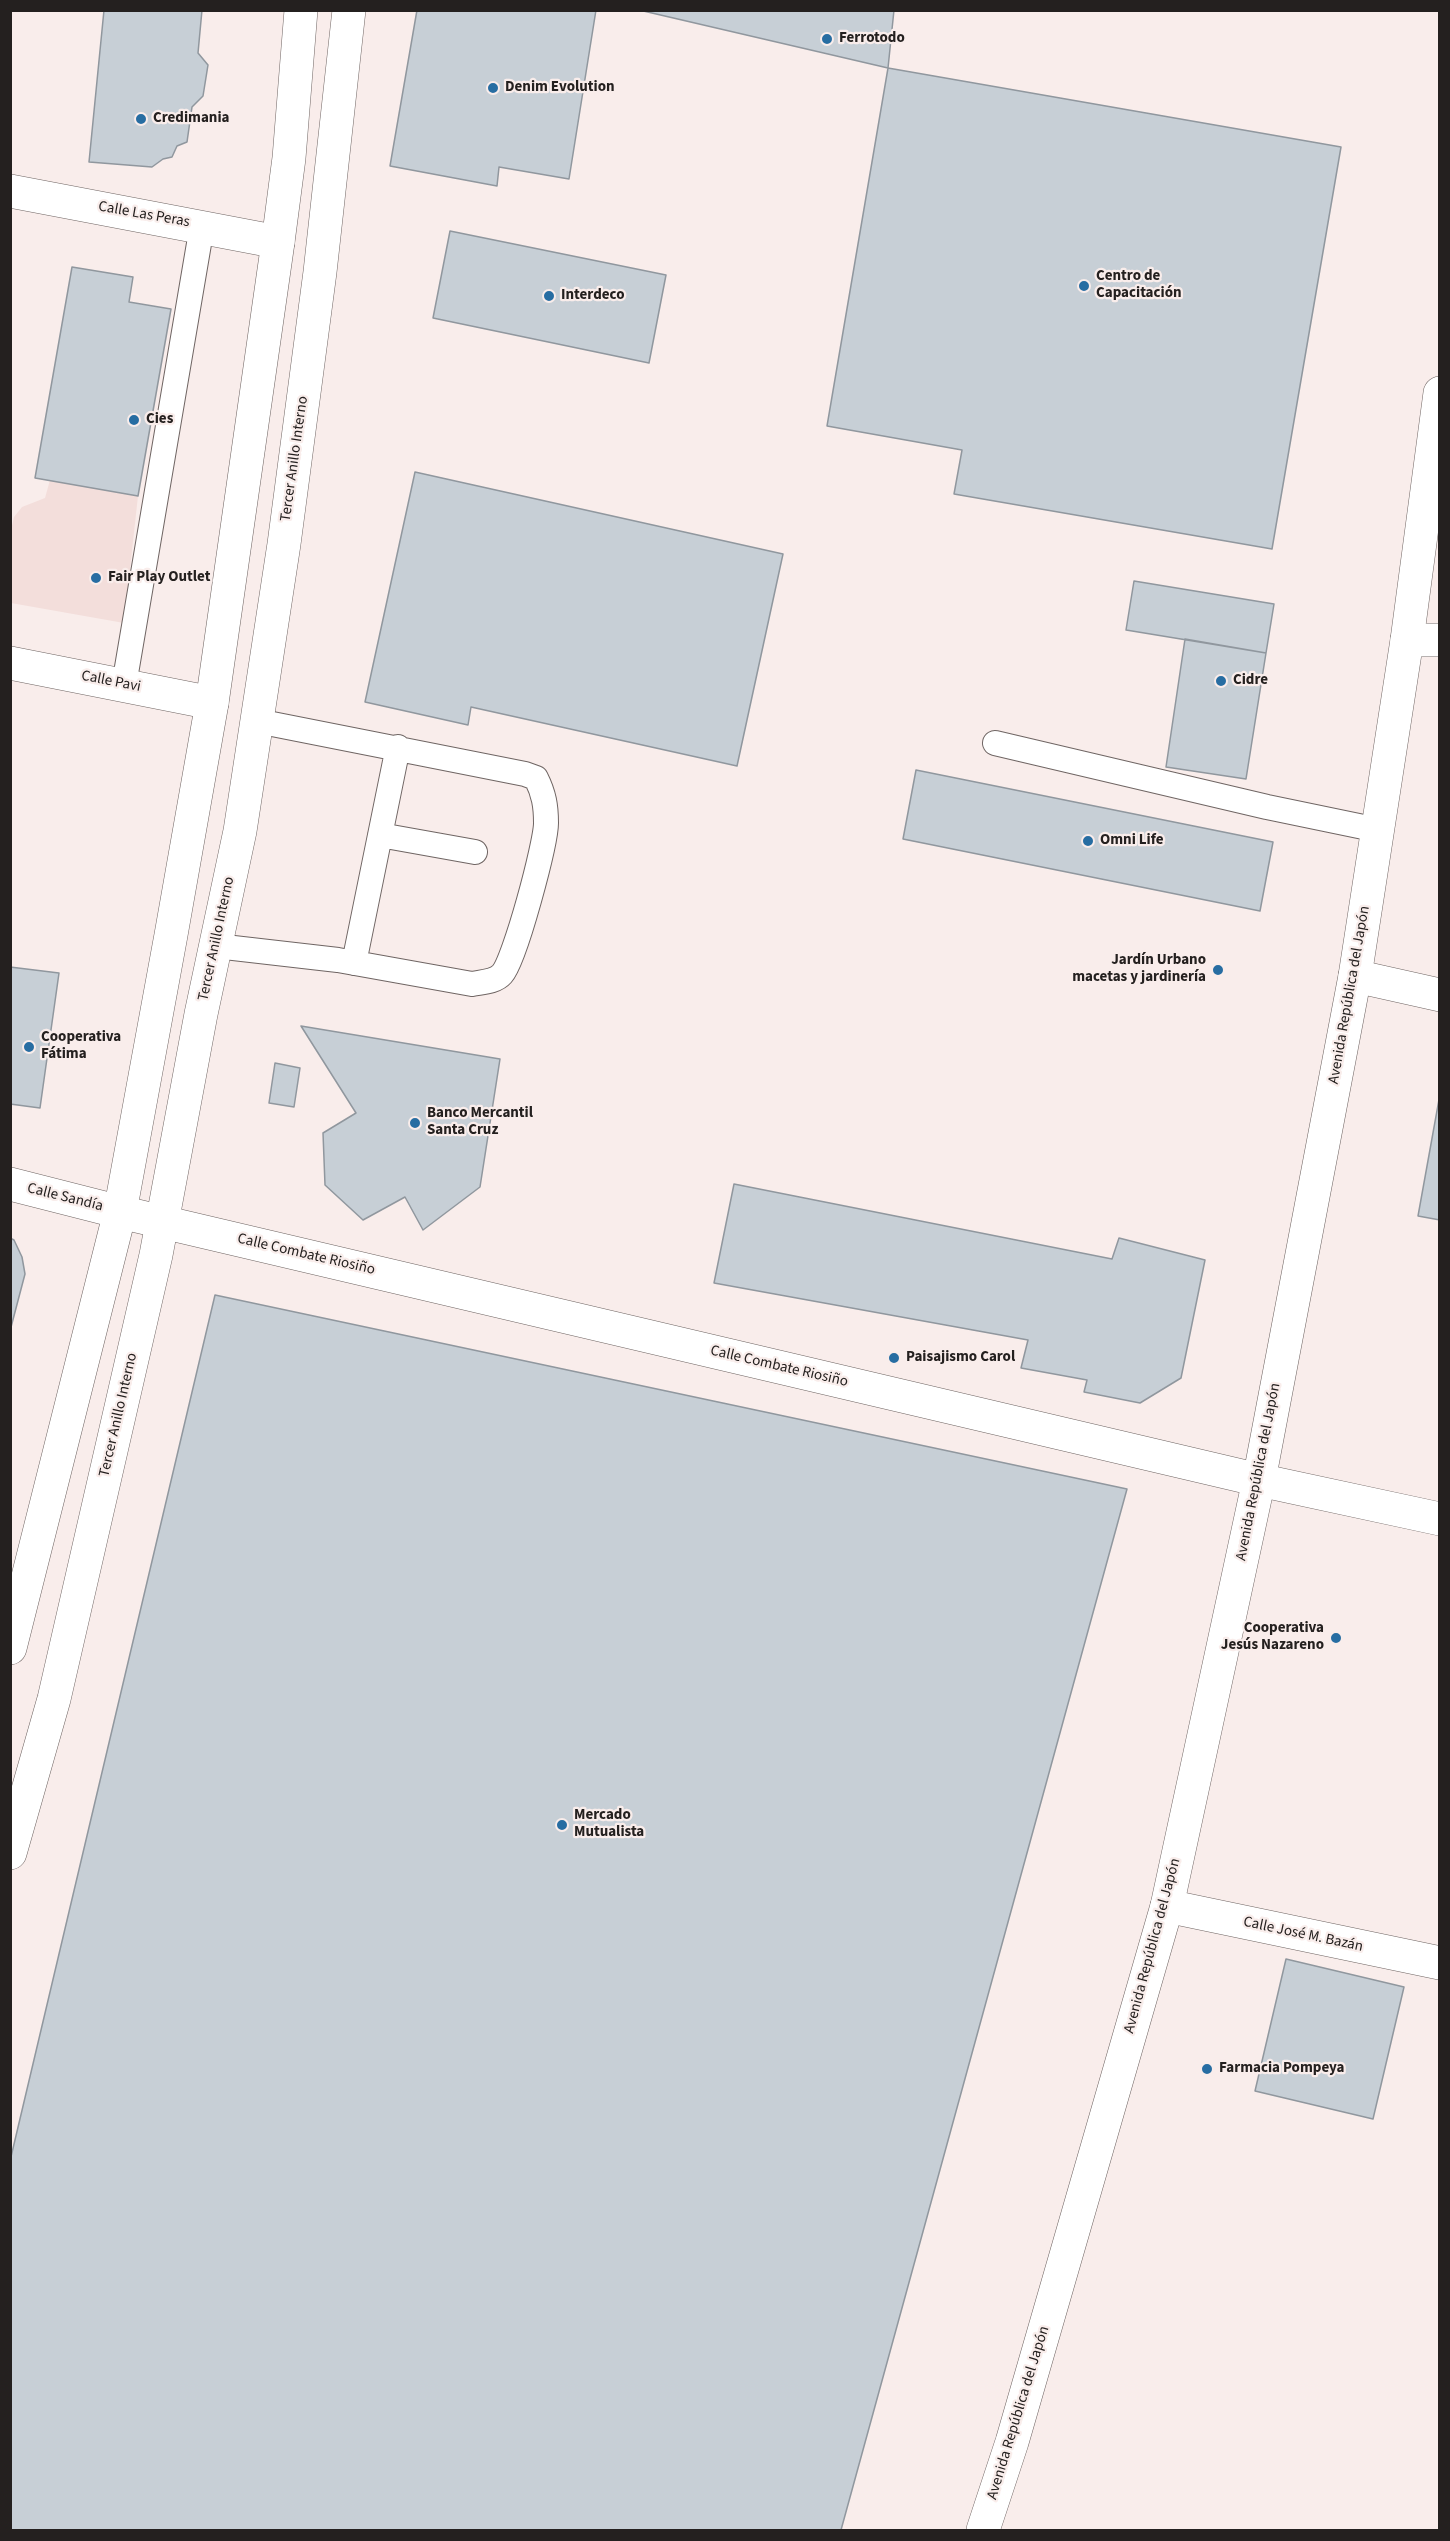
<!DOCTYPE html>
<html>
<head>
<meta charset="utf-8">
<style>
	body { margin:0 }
	#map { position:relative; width:1450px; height:2541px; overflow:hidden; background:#f9edeb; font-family:"Source Sans 3",sans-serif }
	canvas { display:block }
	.frame { position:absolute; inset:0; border:12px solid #24201f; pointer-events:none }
</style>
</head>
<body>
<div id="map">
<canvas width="1450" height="2541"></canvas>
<div class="frame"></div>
</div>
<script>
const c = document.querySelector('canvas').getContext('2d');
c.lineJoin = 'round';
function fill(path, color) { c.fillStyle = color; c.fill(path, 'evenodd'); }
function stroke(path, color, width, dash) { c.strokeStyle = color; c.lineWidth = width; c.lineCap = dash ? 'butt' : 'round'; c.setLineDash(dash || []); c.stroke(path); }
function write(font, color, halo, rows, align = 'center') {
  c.font = font + ' "Source Sans 3",sans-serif'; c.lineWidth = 4.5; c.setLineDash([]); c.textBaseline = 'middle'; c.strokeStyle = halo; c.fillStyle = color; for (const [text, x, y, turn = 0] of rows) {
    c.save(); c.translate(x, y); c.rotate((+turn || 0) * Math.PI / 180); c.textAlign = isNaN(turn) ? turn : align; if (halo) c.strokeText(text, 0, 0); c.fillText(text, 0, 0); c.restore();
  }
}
fill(new Path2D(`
	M50,480L138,496L124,623L11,603L10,534L14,517L22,507L45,498Z`), '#f3dedb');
const building = new Path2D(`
	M104,10H202L198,53L208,65L203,96L192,107L187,142L177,146L172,157L163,159L152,167L89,162Z
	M417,10H596L569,179L499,167L497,186L390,166Z
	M639,10H894L888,68Z
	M888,68L1341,147L1272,549L954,494L962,450L827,426Z
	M450,231L666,275L649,363L433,318Z
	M72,267L133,277L129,302L171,309L138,496L35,478Z
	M415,472L783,554L737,766L471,707L468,725L365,702Z
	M1134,581L1274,604L1266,653L1126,630Z
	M1185,639L1266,653L1246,779L1166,767Z
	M916,770L1273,842L1260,911L903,839Z
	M10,967L59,973L40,1108L10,1104Z
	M301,1026L500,1059L480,1187L423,1230L405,1197L363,1220L325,1185L323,1133L356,1113Z
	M275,1063L300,1068L294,1107L269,1103Z
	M1440,1094V1220L1418,1216Z
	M734,1184L1112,1259L1119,1238L1205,1260L1181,1378L1140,1403L1084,1392L1087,1380L1021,1368L1028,1340L714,1283Z
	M10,1238L14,1240L22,1257L25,1274L10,1331Z
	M215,1295L1127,1489L841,2530H10V2161Z
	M1286,1959L1404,1987L1373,2119L1255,2091Z`);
fill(building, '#c7cfd6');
stroke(building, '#90979e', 1.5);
const lane = new Path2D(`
	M124,685L202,226
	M995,743L1267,807L1378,830
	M380,835L475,852
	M216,946L338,960L472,984C482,982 495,982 502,974C515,960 546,843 546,823C546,806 544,794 536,778L525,774L257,721
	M354,963L398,747`);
const street = new Path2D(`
	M10,191L278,242
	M1407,640H1440
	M10,663L212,703
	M1355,976L1440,995
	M10,1184L120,1212L1259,1480L1440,1519
	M1167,1906L1440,1963`);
const secondary = new Path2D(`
	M10,1648L120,1212L171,935L212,703L278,242L289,158L301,10
	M10,1853L54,1699L156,1255L201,1014L240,831L284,544L320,272L349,10
	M983,2530L1012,2442L1167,1906L1259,1480L1355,976L1407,640L1440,393`);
stroke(lane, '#6f6563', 26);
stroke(street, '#6f6563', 34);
stroke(secondary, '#6f6563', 34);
stroke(lane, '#fff', 24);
stroke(street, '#fff', 33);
stroke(secondary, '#fff', 33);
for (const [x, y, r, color] of [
	[827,39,6,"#276da2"],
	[493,88,6,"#276da2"],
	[141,119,6,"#276da2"],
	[1084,286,6,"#276da2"],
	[549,296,6,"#276da2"],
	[134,420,6,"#276da2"],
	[96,578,6,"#276da2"],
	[1221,681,6,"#276da2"],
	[1088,841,6,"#276da2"],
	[1218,970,6,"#276da2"],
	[29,1047,6,"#276da2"],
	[415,1123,6,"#276da2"],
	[894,1358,6,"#276da2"],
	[1336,1638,6,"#276da2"],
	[562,1825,6,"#276da2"],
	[1207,2069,6,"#276da2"]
]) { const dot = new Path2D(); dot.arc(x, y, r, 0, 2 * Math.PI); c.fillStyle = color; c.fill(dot); stroke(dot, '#f9edeb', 2); }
write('bold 15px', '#24201f', '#f9edeb', [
	["Ferrotodo",839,39],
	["Denim Evolution",505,88],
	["Credimania",153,119],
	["Centro de",1096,277],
	["Capacitación",1096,294],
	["Interdeco",561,296],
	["Cies",146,420],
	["Fair Play Outlet",108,578],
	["Cidre",1233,681],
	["Omni Life",1100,841],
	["Jardín Urbano",1206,961,"right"],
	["macetas y jardinería",1206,978,"right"],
	["Cooperativa",41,1038],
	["Fátima",41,1055],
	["Banco Mercantil",427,1114],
	["Santa Cruz",427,1131],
	["Paisajismo Carol",906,1358],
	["Cooperativa",1324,1629,"right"],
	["Jesús Nazareno",1324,1646,"right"],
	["Mercado",574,1816],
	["Mutualista",574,1833],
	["Farmacia Pompeya",1219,2069]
], 'left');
write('15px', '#24201f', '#f9edeb', [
	["Calle Las Peras",144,215,10],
	["Tercer Anillo Interno",295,459,-82],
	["Calle Pavi",111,682,11],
	["Tercer Anillo Interno",217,939,-78],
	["Avenida República del Japón",1350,995,-80],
	["Calle Sandía",65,1198,14],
	["Calle Combate Riosiño",306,1255,13],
	["Calle Combate Riosiño",779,1367,13],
	["Tercer Anillo Interno",119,1415,-77],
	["Avenida República del Japón",1259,1472,-79],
	["Calle José M. Bazán",1303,1935,12],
	["Avenida República del Japón",1153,1946,-75],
	["Avenida República del Japón",1019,2413,-73]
]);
</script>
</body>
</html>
